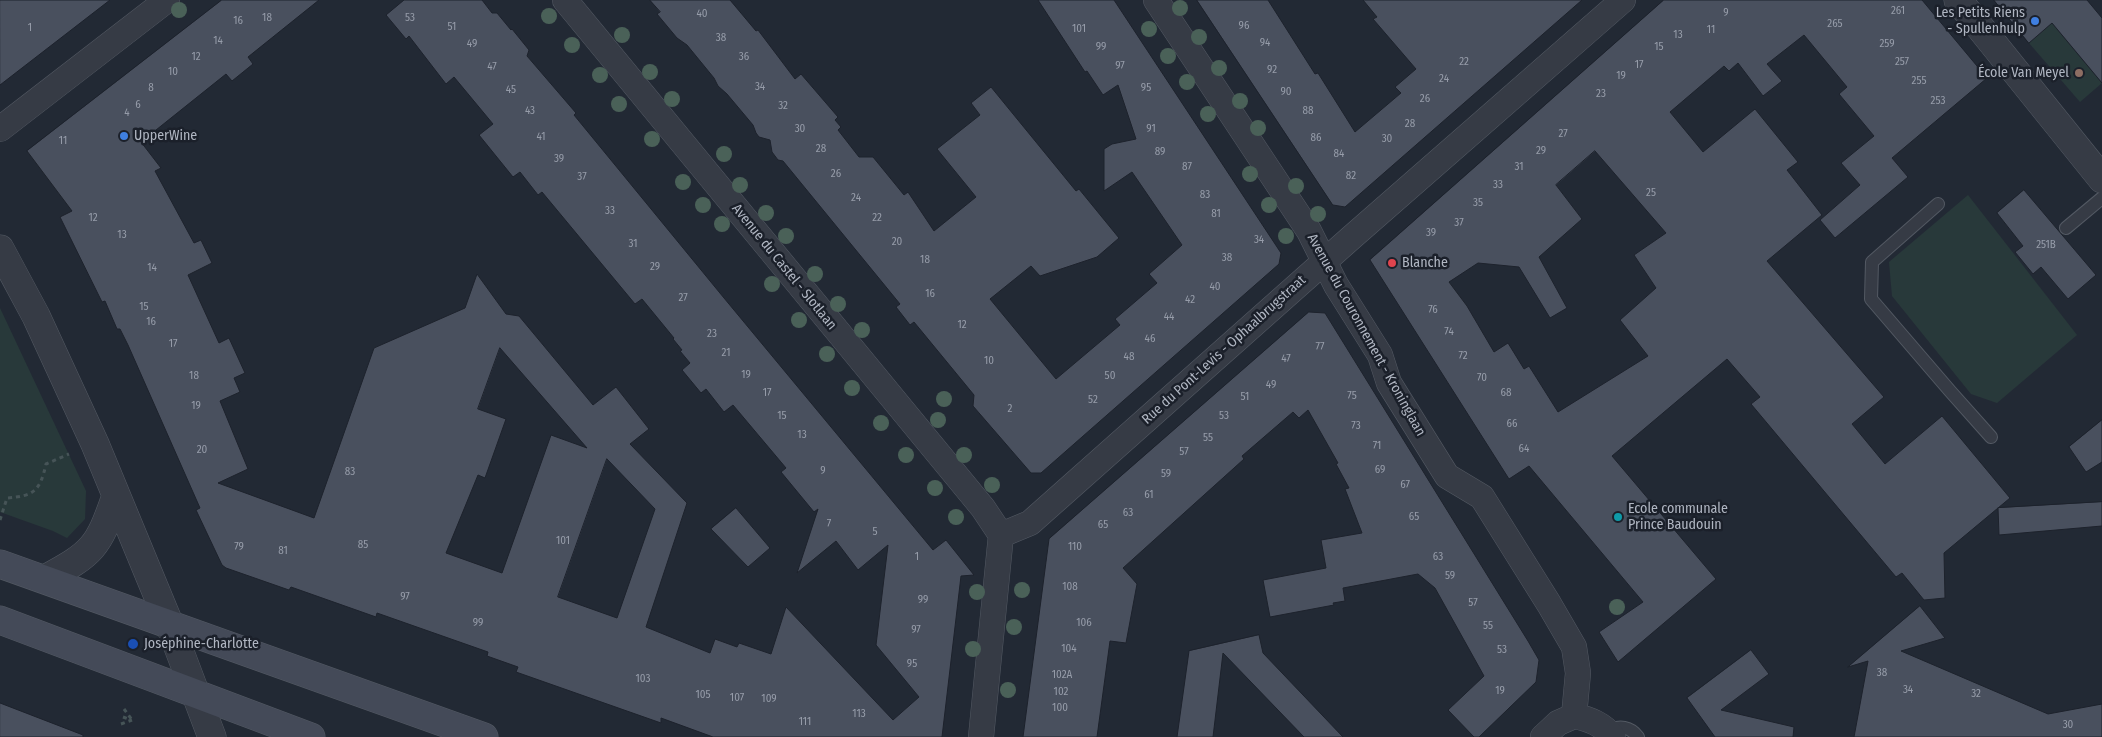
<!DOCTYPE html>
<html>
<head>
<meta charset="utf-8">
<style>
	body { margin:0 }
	canvas { display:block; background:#222934 }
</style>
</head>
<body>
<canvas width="2102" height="737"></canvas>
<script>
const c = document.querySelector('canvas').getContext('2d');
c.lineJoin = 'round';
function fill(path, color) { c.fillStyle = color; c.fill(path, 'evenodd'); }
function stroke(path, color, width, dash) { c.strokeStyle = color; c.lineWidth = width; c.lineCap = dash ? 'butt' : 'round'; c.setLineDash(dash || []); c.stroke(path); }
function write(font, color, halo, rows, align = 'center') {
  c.font = font + ' "Fira Sans Condensed",sans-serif'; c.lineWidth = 5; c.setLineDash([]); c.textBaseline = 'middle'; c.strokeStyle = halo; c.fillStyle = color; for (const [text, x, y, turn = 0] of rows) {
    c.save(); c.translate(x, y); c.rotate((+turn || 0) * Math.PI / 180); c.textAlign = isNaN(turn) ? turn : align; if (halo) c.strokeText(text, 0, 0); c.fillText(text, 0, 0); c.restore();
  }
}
fill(new Path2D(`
	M2052,23L2102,83L2080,102L2029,43Z
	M1968,195L2077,335L1997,403L1971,394L1892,296L1889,262Z
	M0,308L86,491L85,519L67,538L53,531L0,512Z`), '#28393a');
const building = new Path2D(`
	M0,0H110L0,85Z
	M222,0H319L248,57L253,64L232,81L226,74L141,142L161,168L155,171L194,243L201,240L212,263L188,275L219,343L229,338L245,373L234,378L240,392L220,401L248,469L218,483L314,518L374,348L465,308L477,274L506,314L519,316L593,405L616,387L649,429L630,444L687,503L646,627L710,653L715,639L737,647L739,643L771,654L786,607L893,720L919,697L876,645L888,545L858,570L836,541L797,573L818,509L814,512L781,472L786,468L733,405L724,412L706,389L701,393L682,370L690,363L680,351L682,350L673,339L674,338L642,299L635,304L542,192L538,195L520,172L513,177L479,135L493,124L454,77L446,84L409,36L406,39L386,15L404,0H482L492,13H497L511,30L512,29L529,50L527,56L576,113L574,115L724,298L933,550L946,540L974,575L961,576L942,737H713L661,718V723L516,672L518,667L487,656L488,652L377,613L376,617L291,587L289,590L226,568L222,565L196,510L200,508L128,345L120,329H117L105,301L102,302L60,217L72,211L27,151ZM500,348L587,448L551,435L502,573L446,553L478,475L485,478L506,419L478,409ZM607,459L655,509L617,618L558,597Z
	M650,0H730L756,31L758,30L795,79L801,74L838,117L835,120L841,127L838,130L859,157H873L904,195L908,192L934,231L976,197L937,149L980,115L971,103L991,87L1076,191L1079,189L1119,238L1097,257L1040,276L1031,266L990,299L1056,379L1120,325L1115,319L1157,283L1149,274L1182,245L1132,172L1104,191V149L1112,144L1136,139L1118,85L1103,95L1087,71L1085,72L1038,0H1114L1281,253L1279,264L1041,473H1031L973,406L974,395L914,322L910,325L896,307L900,304L783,161L778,160L772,152L770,140L759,137L756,133L753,125L727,94L718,86L714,78L687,45L677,38L657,14L660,12Z
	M1197,0H1268L1315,74L1318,73L1355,132L1401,93L1395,87L1416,69L1373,19L1377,17L1363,0H1582L1345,207L1333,205Z
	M1664,0H1922L1987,78L1892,158L1908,177L1835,238L1820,220L1860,185L1841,163L1874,136L1839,94L1847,87L1804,35L1767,64L1782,81L1763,96L1738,63L1729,71L1724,66L1670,112L1703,152L1755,109L1798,162L1787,170L1822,215L1767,261L1884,397L1852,424L1885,464L1942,416L2010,498L1944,553L1945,598L1924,600L1902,573L1896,577L1751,404L1760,397L1727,359L1612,456L1716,579L1618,662L1599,632L1643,602L1529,466L1509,479L1370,260ZM1595,151L1666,233L1634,255L1656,288L1620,320L1648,356L1558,412L1529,366L1524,369L1508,343L1494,352L1467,306L1449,282L1478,263L1519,267L1550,318L1567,308L1539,257L1582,219L1556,185Z
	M1994,0H2087L2102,18V83L2052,23L2029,43Z
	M2024,190L2096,275L2068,299L2041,267L2033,274L2015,252L2023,246L1997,213Z
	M1309,312L1325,313L1528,641L1539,660L1536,682L1479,737H1474L1448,710L1484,676L1435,588L1418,574L1343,588L1345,601L1333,603L1334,605L1270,617L1263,580L1326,568L1321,540L1362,533L1345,489L1349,488L1336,464L1338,463L1308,410L1299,418L1293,412L1242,456L1244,459L1123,568L1137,584L1126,643L1110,641L1097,737H1023L1049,539Z
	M2102,420V462L2086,472L2069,447Z
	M2102,502V526L1999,535L1998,508Z
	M736,508L770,548L748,567L711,529Z
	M1920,606L1945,638L1901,651L2048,714L2102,704V737H1854L1868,661L1848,667Z
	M1259,635L1263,653L1343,737H1304L1223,653L1213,737H1177L1189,651Z
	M1751,650L1769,674L1721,710L1794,727L1793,737H1715L1687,698Z
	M0,703L83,735V737H0Z`);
fill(building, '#49505e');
stroke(building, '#1d222c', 1);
const service = new Path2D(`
	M1938,204L1872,262L1871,299L1950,391L1991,437
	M2066,228L2102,198
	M1607,730C1620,726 1630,726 1638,737`);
const minor = new Path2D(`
	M565,0L983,508L1001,535
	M1156,0L1309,231L1336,285L1380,355L1389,383L1447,476L1482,497L1549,604L1574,647L1578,673L1574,716
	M0,129L167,0
	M1001,535L1030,523L1352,237L1623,0
	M1574,716C1590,719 1602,724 1613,737
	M981,737L1001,535
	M1543,737L1558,723L1574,716`);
const tertiary = new Path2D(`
	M1958,0L2102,179
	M0,249L36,316L95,444L169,623L212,737
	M45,579C93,553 98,548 116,496`);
const secondary = new Path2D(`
	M0,564L484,737
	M0,620L311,737`);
stroke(service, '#535963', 14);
stroke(minor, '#535963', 26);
stroke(tertiary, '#535963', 29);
stroke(secondary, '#535963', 29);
stroke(new Path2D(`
	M0,520L7,498C34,496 40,491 46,464L69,454
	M124,709L132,720
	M123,717L131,720
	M121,724L132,720`), '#465457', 3, [4, 4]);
stroke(service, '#363b45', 12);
stroke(minor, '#363b45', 25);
stroke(tertiary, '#363b45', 28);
stroke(secondary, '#444a58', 28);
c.fillStyle = '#4a6158';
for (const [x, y] of [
	[1180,8],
	[179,10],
	[549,16],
	[1149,29],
	[622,35],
	[1199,37],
	[572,45],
	[1168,56],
	[1219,68],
	[650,72],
	[600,75],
	[1187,82],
	[672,99],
	[1240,101],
	[619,104],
	[1208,114],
	[1258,128],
	[652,139],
	[724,154],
	[1250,174],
	[683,182],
	[740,185],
	[1296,186],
	[703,205],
	[1269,205],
	[766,213],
	[1318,214],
	[722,224],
	[786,236],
	[1286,236],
	[815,274],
	[772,284],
	[838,304],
	[799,320],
	[862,330],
	[827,354],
	[852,388],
	[944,399],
	[938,420],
	[881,423],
	[906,455],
	[964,455],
	[992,485],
	[935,488],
	[956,517],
	[1022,590],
	[977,592],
	[1617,607],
	[1014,627],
	[973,649],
	[1008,690]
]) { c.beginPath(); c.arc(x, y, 8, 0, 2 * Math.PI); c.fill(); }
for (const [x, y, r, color] of [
	[2035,21,5,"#3f7fe0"],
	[2079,73,5,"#8d6e63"],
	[124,136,5,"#3f7fe0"],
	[1392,263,5,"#e0444e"],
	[1618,517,5,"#0f9aa8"],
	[133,644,6,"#1a4fb4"]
]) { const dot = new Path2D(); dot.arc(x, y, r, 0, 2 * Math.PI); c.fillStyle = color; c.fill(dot); stroke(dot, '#1b202a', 2); }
write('11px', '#969ca9', null, [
	["261",1898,11],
	["9",1726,13],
	["40",702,14],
	["18",267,18],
	["53",410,18],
	["16",238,21],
	["265",1835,24],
	["96",1244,26],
	["51",452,27],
	["1",30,28],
	["101",1079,29],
	["11",1711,30],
	["13",1678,35],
	["38",721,38],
	["14",218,41],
	["94",1265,43],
	["49",472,44],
	["259",1887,44],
	["99",1101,47],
	["15",1659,47],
	["12",196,57],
	["36",744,57],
	["22",1464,62],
	["257",1902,62],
	["17",1639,65],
	["97",1120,66],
	["47",492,67],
	["92",1272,70],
	["10",173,72],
	["19",1621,76],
	["24",1444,79],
	["255",1919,81],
	["34",760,87],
	["8",151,88],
	["95",1146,88],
	["45",511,90],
	["90",1286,92],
	["23",1601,94],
	["26",1425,99],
	["253",1938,101],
	["6",138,105],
	["32",783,106],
	["43",530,111],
	["88",1308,111],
	["4",127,113],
	["28",1410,124],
	["30",800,129],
	["91",1151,129],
	["27",1563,134],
	["41",541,137],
	["86",1316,138],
	["30",1387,139],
	["11",63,141],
	["28",821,149],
	["29",1541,151],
	["89",1160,152],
	["84",1339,154],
	["39",559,159],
	["87",1187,167],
	["31",1519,167],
	["26",836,174],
	["82",1351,176],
	["37",582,177],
	["33",1498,185],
	["25",1651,193],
	["83",1205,195],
	["24",856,198],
	["35",1478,203],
	["33",610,211],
	["81",1216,214],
	["12",93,218],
	["22",877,218],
	["37",1459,223],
	["39",1431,233],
	["13",122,235],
	["34",1259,240],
	["20",897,242],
	["31",633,244],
	["251B",2046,245],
	["38",1227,258],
	["18",925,260],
	["29",655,267],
	["14",152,268],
	["40",1215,287],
	["16",930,294],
	["27",683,298],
	["42",1190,300],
	["15",144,307],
	["76",1433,310],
	["44",1169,317],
	["16",151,322],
	["12",962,325],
	["74",1449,332],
	["23",712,334],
	["46",1150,339],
	["17",173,344],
	["77",1320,347],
	["21",726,353],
	["72",1463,356],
	["48",1129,357],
	["47",1286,359],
	["10",989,361],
	["19",746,375],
	["18",194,376],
	["50",1110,376],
	["70",1482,378],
	["49",1271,385],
	["17",767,393],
	["68",1506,393],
	["75",1352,396],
	["51",1245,397],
	["52",1093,400],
	["19",196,406],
	["2",1010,409],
	["15",782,416],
	["53",1224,416],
	["66",1512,424],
	["73",1356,426],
	["13",802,435],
	["55",1208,438],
	["71",1377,446],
	["64",1524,449],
	["20",202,450],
	["57",1184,452],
	["69",1380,470],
	["9",823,471],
	["83",350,472],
	["59",1166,474],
	["67",1405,485],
	["61",1149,495],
	["63",1128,513],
	["65",1414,517],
	["7",829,524],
	["65",1103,525],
	["5",875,532],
	["101",563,541],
	["85",363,545],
	["79",239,547],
	["110",1075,547],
	["81",283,551],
	["1",917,557],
	["63",1438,557],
	["59",1450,576],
	["108",1070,587],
	["97",405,597],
	["99",923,600],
	["57",1473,603],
	["99",478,623],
	["106",1084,623],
	["55",1488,626],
	["97",916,630],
	["104",1069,649],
	["53",1502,650],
	["95",912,664],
	["38",1882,673],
	["102A",1062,675],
	["103",643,679],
	["34",1908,690],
	["19",1500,691],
	["102",1061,692],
	["32",1976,694],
	["105",703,695],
	["107",737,698],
	["109",769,699],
	["100",1060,708],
	["113",859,714],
	["111",805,722],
	["30",2068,725]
]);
write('14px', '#b0b6c2', '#1b202a', [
	["Les Petits Riens",2025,13,"right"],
	["- Spullenhulp",2025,29,"right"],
	["École Van Meyel",2069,73,"right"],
	["UpperWine",134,136],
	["Blanche",1402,263],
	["Ecole communale",1628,509],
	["Prince Baudouin",1628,525],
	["Joséphine-Charlotte",144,644]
], 'left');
write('14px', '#b0b6c2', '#1b202a', [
	["Avenue du Castel - Slotlaan",784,267,51],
	["Avenue du Couronnement - Kroninglaan",1366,335,61],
	["Rue du Pont-Levis - Ophaalbrugstraat",1224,350,-42]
]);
</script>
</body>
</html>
